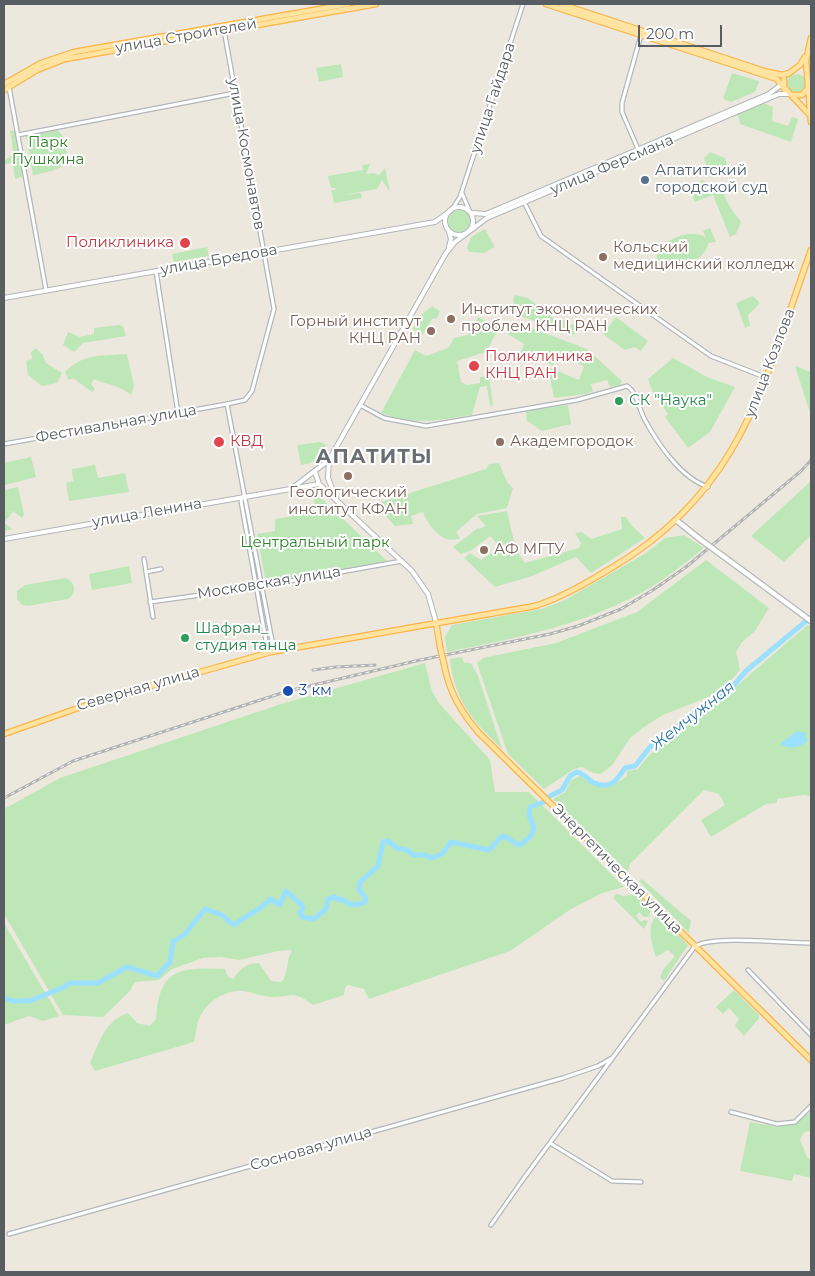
<!DOCTYPE html>
<html>
<head>
<meta charset="utf-8">
<style>
	body { margin:0 }
	#map { position:relative; width:815px; height:1276px; overflow:hidden; background:#ede8de; font-family:Montserrat,sans-serif }
	canvas { display:block }
	.frame { position:absolute; inset:0; border:5px solid #585d61; pointer-events:none }
	.scale { position:absolute; left:638px; top:25px; width:84px; height:22px; box-sizing:border-box; border:2px solid #585d61; border-top:0; padding-left:6px; font-size:15px; line-height:18px; white-space:nowrap; color:#585d61; -webkit-text-stroke:4px #fff; paint-order:stroke }
</style>
</head>
<body>
<div id="map">
<canvas width="815" height="1276"></canvas>
<div class="frame"></div>
<div class="scale">200 m</div>
</div>
<script>
const c = document.querySelector('canvas').getContext('2d');
c.lineJoin = 'round';
function fill(path, color) { c.fillStyle = color; c.fill(path, 'evenodd'); }
function stroke(path, color, width, dash) { c.strokeStyle = color; c.lineWidth = width; c.lineCap = dash ? 'butt' : 'round'; c.setLineDash(dash || []); c.stroke(path); }
function write(font, color, halo, rows, align = 'center') {
  c.font = font + ' Montserrat,sans-serif'; c.lineWidth = 4; c.setLineDash([]); c.textBaseline = 'middle'; c.strokeStyle = halo; c.fillStyle = color; for (const [text, x, y, turn = 0] of rows) {
    c.save(); c.translate(x, y); c.rotate((+turn || 0) * Math.PI / 180); c.textAlign = isNaN(turn) ? turn : align; if (halo) c.strokeText(text, 0, 0); c.fillText(text, 0, 0); c.restore();
  }
}
fill(new Path2D(`
	M341,64L343,77L319,82L316,68Z
	M732,73L759,81L755,92L731,102L723,99Z
	M787 84a10 10 0 1 1 20 0a10 10 0 1 1-20 0Z
	M763,103L773,107L772,121L788,126L792,117L798,119L791,142L740,124L738,114Z
	M16,130L24,176L15,179L13,163L4,164V161C17,155 12,144 10,131Z
	M58,130L64,138L68,161C61,170 44,173 33,175L26,136Z
	M710,152L725,158L727,165L708,173L704,158Z
	M370,164L366,174L374,173L379,175L385,168L390,192L382,180L377,189L343,195L361,193L362,198L334,203L331,190H336L335,188H331L328,176L363,170L362,165Z
	M703,180L711,185L720,186L730,207L741,222L736,234L730,237L713,195L695,202L690,191L701,186L700,181Z
	M448 222a12 12 0 1 1 24 0a12 12 0 1 1-24 0Z
	M710,228L716,242L708,243C708,260 668,278 657,263V251C665,239 694,227 706,238L703,231Z
	M485,229L495,247L484,253L469,252L467,248L471,237Z
	M207,247L209,256L174,262L172,254Z
	M515,295L528,298L558,322L570,318L569,326L576,323L579,329L574,335L517,315L513,299Z
	M753,296L760,303L748,315L750,326L745,328L736,303Z
	M432,306L440,311L437,318L432,319L423,335L412,329L421,315Z
	M478,317L497,327V331L486,352L457,361L461,382L467,385L480,383V377L489,376L493,405L490,406L487,386L480,387L472,415C439,420 414,426 381,413L415,350L426,356L448,348L454,338L468,335Z
	M616,317L648,341L641,351L635,347L625,350L603,334Z
	M518,323L587,349L622,381L620,385L610,387L607,380L591,384L593,391L586,394L554,398L548,367L579,380L584,366L558,355L553,366L543,361L518,358L524,344L508,334L514,324Z
	M118,325L123,326L126,336L83,343L74,352L63,345L68,332L80,337L94,334V328Z
	M36,348L43,355L46,363L62,373L57,383L42,386L28,375L26,361L32,359L31,352Z
	M127,354L134,386L131,395C117,384 110,386 94,379L91,384L95,389L92,392L73,378L69,380L65,372C83,353 102,356 127,354Z
	M673,358L707,377L735,387L710,432L688,448L665,417L668,414L653,393L648,379Z
	M795,366L811,372V416Z
	M568,405L571,424L542,431L527,421L526,411Z
	M320,442L326,445C319,458 316,463 301,465L297,445Z
	M31,457L36,477L5,485L4,463Z
	M499,463L507,482L513,488L507,508L477,514L456,532L460,538C444,546 428,526 423,512L411,516L413,524L395,526L375,504L486,469L489,464Z
	M95,465L98,478L125,473L129,492L69,501L66,483L73,481L72,469Z
	M811,481V535L784,562L751,536Z
	M18,487L24,514L22,518L13,511L4,523L13,529L4,531V490Z
	M316,493L387,561L266,584L257,534L275,531V519L316,512L313,494Z
	M507,511L516,550L525,563L579,548L581,543L575,533L582,532L591,539L622,529L621,517H626L632,526L645,538L591,573L576,557L532,576L495,587L464,558L470,553L481,560L500,547L490,536L472,550L461,554L453,547L478,528L479,529L486,526L477,516Z
	M684,535L704,548C687,561 670,576 651,587C590,624 517,638 447,652L445,637L452,625L541,609L565,600L646,553L665,538Z
	M706,560L769,608L755,631L742,642L736,652L740,670L721,692L663,715L644,727L630,738L613,764L601,774L593,773L582,767L574,769L544,789L508,754L477,663L483,658L556,643L637,612Z
	M129,566L132,583L92,590L89,574Z
	M65,578C76,582 77,593 68,599L27,606L22,605L17,599V591L25,585Z
	M808,625L811,627V796L803,795L777,799V803L766,804L711,837L701,820L725,805L719,794L704,790L630,864L628,872L553,799L565,792L571,780L580,776C600,790 607,791 627,776V771L638,769C658,741 689,727 714,705C746,679 776,651 808,625Z
	M462,657L464,663H471L478,676L502,749C472,720 455,702 450,659Z
	M425,663L432,691L438,702L490,760L495,792H529L624,887L602,893L571,909L510,951L369,999L364,989L348,985L345,987L344,995L313,1005C292,990 295,997 273,997C263,997 253,992 242,991C224,990 206,1002 199,1019C196,1026 196,1034 194,1042L95,1071L90,1063C100,1041 104,1022 128,1013L137,1023L150,1026L156,1019C159,968 180,967 225,969L228,977L233,979C240,969 246,963 259,963L271,981L281,982C289,974 286,959 292,950L278,951L239,960L221,957L203,958L172,969L159,980L135,982L130,991L103,1017L63,1015L4,914V809L60,778L281,704Z
	M642,879L691,921L689,933L639,881Z
	M616,894L624,896L637,894L651,908L649,917H644L639,912L636,916L641,922L644,920L648,921L644,929L613,898Z
	M658,914L688,945L664,981L660,978L663,970L675,956L668,950L656,957C652,943 645,926 658,914Z
	M4,923L59,1016L43,1021L29,1016L4,1025Z
	M734,990L759,1015V1018L744,1036L735,1026L739,1019L729,1008L723,1014L716,1007Z
	M810,1112L811,1131L804,1132L800,1140L807,1157L811,1160V1178L794,1174L792,1181L740,1171L750,1122L777,1127L795,1124Z`), '#bee7b8');
fill(new Path2D(`
	M797,731L805,733L807,741C799,749 789,749 780,744Z`), '#9ce0ff');
stroke(new Path2D(`
	M550,796L562,790L570,776L577,772C585,774 588,780 594,783C611,790 617,780 625,768L635,766L650,747L734,685L746,671L811,617
	M4,998L13,1001H30L64,987L70,983H98L127,967L157,976L170,962L173,942L185,934L205,909L222,915L232,924H236C246,914 261,911 270,899L280,905L286,891L302,905L303,908L300,912L302,917L314,919L326,909L328,899L335,897L338,900L341,899L352,905L364,903L366,899L359,889L360,882L378,866L383,842L388,841L397,848L407,850L413,855H425L432,858L442,854L451,842L489,850L502,836C510,837 513,844 520,845L531,836L534,828L529,815L530,807L544,802`), '#9ce0ff', 5);
const minor = new Path2D(`
	M224,30L274,309L252,391L245,400L227,404L274,651
	M9,87L46,290
	M18,135L235,93
	M638,149L622,112V103L641,35
	M462,193L469,210
	M524,202L541,236L711,356L767,378
	M451,211L460,197L523,4
	M156,271L178,413
	M360,405L384,418L426,426L577,400L627,386C637,392 639,410 645,420C658,444 681,478 708,487
	M4,444L227,404
	M243,496L241,501L268,652
	M144,559L153,617
	M146,572L161,569
	M150,602L251,588L402,561
	M748,970L811,1035
	M731,1112L777,1124L795,1122L811,1106
	M550,1143L612,1181L641,1182
	M491,1225L524,1178L695,946C716,935 785,943 811,943
	M9,1234L563,1078L598,1066L612,1058`);
const tertiary = new Path2D(`
	M445 221a14 14 0 1 1 28 0a14 14 0 1 1-28 0Z
	M472,213L486,214L769,94L782,84
	M449,247L451,239L449,232
	M4,298L435,222L449,212
	M315,472L319,484L412,571L428,594L436,622
	M295,486L329,460
	M336,499L328,478L329,460L446,253L455,242L487,218L779,94H788
	M4,539L319,484`);
const secondary = new Path2D(`
	M676,520L701,540
	M723,556L811,621`);
const primary = new Path2D(`
	M546,4L777,79L785,90
	M561,4L764,71L782,75L789,73
	M811,38L806,61L811,122
	M788,74L800,65L805,57
	M784,79V87L791,95H802L808,88
	M4,84L41,63L74,52L348,4
	M4,90L37,70L65,59L376,4
	M792,96L809,114
	M436,622L440,647
	M444,664C449,692 461,712 479,733L811,1060
	M4,734L101,700L271,652L535,606C563,597 588,582 613,567C743,490 764,381 811,250`);
stroke(minor, '#b2b7bb', 5.5);
stroke(tertiary, '#b2b7bb', 6);
stroke(secondary, '#b3b8bd', 7);
stroke(primary, '#fcb348', 7);
stroke(minor, '#fff', 3);
stroke(tertiary, '#fff', 4);
stroke(secondary, '#fff', 4.5);
stroke(primary, '#ffe4a1', 4.5);
const rail = new Path2D(`
	M313,670L336,667L375,665
	M4,798L73,761L288,691L420,660L550,634L578,626L621,609L653,590L686,567L801,471L811,460`);
stroke(rail, '#b1b2b2', 3);
stroke(rail, '#fff', 1, [4]);
const secondaryBridge = new Path2D(`
	M701,540L723,556`);
const primaryBridge = new Path2D(`
	M440,647L444,664`);
stroke(secondaryBridge, '#b3b8bd', 7, []);
stroke(primaryBridge, '#fcb348', 7, []);
stroke(secondaryBridge, '#fff', 4.5);
stroke(primaryBridge, '#ffe4a1', 4.5);
for (const [x, y, r, color] of [
	[645,180,5,"#5c6f8a"],
	[185,243,6,"#e0444e"],
	[603,257,5,"#8d6e63"],
	[451,319,5,"#8d6e63"],
	[431,331,5,"#8d6e63"],
	[474,366,6,"#e0444e"],
	[619,401,5,"#2e9e5b"],
	[219,442,6,"#e0444e"],
	[500,442,5,"#8d6e63"],
	[348,476,5,"#8d6e63"],
	[484,550,5,"#8d6e63"],
	[185,638,5,"#2e9e5b"],
	[288,691,6,"#1a4fb4"]
]) { const dot = new Path2D(); dot.arc(x, y, r, 0, 2 * Math.PI); c.fillStyle = color; c.fill(dot); stroke(dot, '#fff', 2); }
write('15px', '#585d61', '#fff', [
	["улица Строителей",186,36,-10],
	["улица Гайдара",493,98,-72],
	["улица Космонавтов",246,154,80],
	["улица Ферсмана",612,165,-23],
	["улица Бредова",219,260,-10],
	["улица Козлова",770,363,-69],
	["Фестивальная улица",116,424,-10],
	["улица Ленина",147,513,-10],
	["Московская улица",269,583,-9],
	["Северная улица",138,689,-16],
	["Энергетическая улица",617,869,45],
	["Сосновая улица",311,1149,-16]
]);
write('15px', '#33832e', '#fff', [
	["Парк",48,143],
	["Пушкина",48,160],
	["Центральный парк",315,543]
]);
write('15px', '#4e5e75', '#fff', [
	["Апатитский",655,171],
	["городской суд",655,188]
], 'left');
write('15px', '#be3a42', '#fff', [
	["Поликлиника",174,243,"right"],
	["Поликлиника",485,357],
	["КНЦ РАН",485,374],
	["КВД",230,442]
], 'left');
write('15px', '#785e54', '#fff', [
	["Кольский",613,248],
	["медицинский колледж",613,265],
	["Институт экономических",461,310],
	["проблем КНЦ РАН",461,327],
	["Горный институт",421,322,"right"],
	["КНЦ РАН",421,339,"right"],
	["Академгородок",510,442],
	["Геологический",348,493,"center"],
	["институт КФАН",348,510,"center"],
	["АФ МГТУ",494,550]
], 'left');
write('15px', '#27864d', '#fff', [
	["СК \"Наука\"",629,401],
	["Шафран_",195,629],
	["студия танца",195,646]
], 'left');
write('15px', '#164399', '#fff', [
	["3 км",299,691]
], 'left');
write('italic 16px', '#2f77a6', '#fff', [
	["Жемчужная",693,716,-38]
]);
c.letterSpacing = '1px';
write('bold 20px', '#696f73', '#fff', [
	["АПАТИТЫ",374,457]
]);
c.letterSpacing = '0px';
</script>
</body>
</html>
